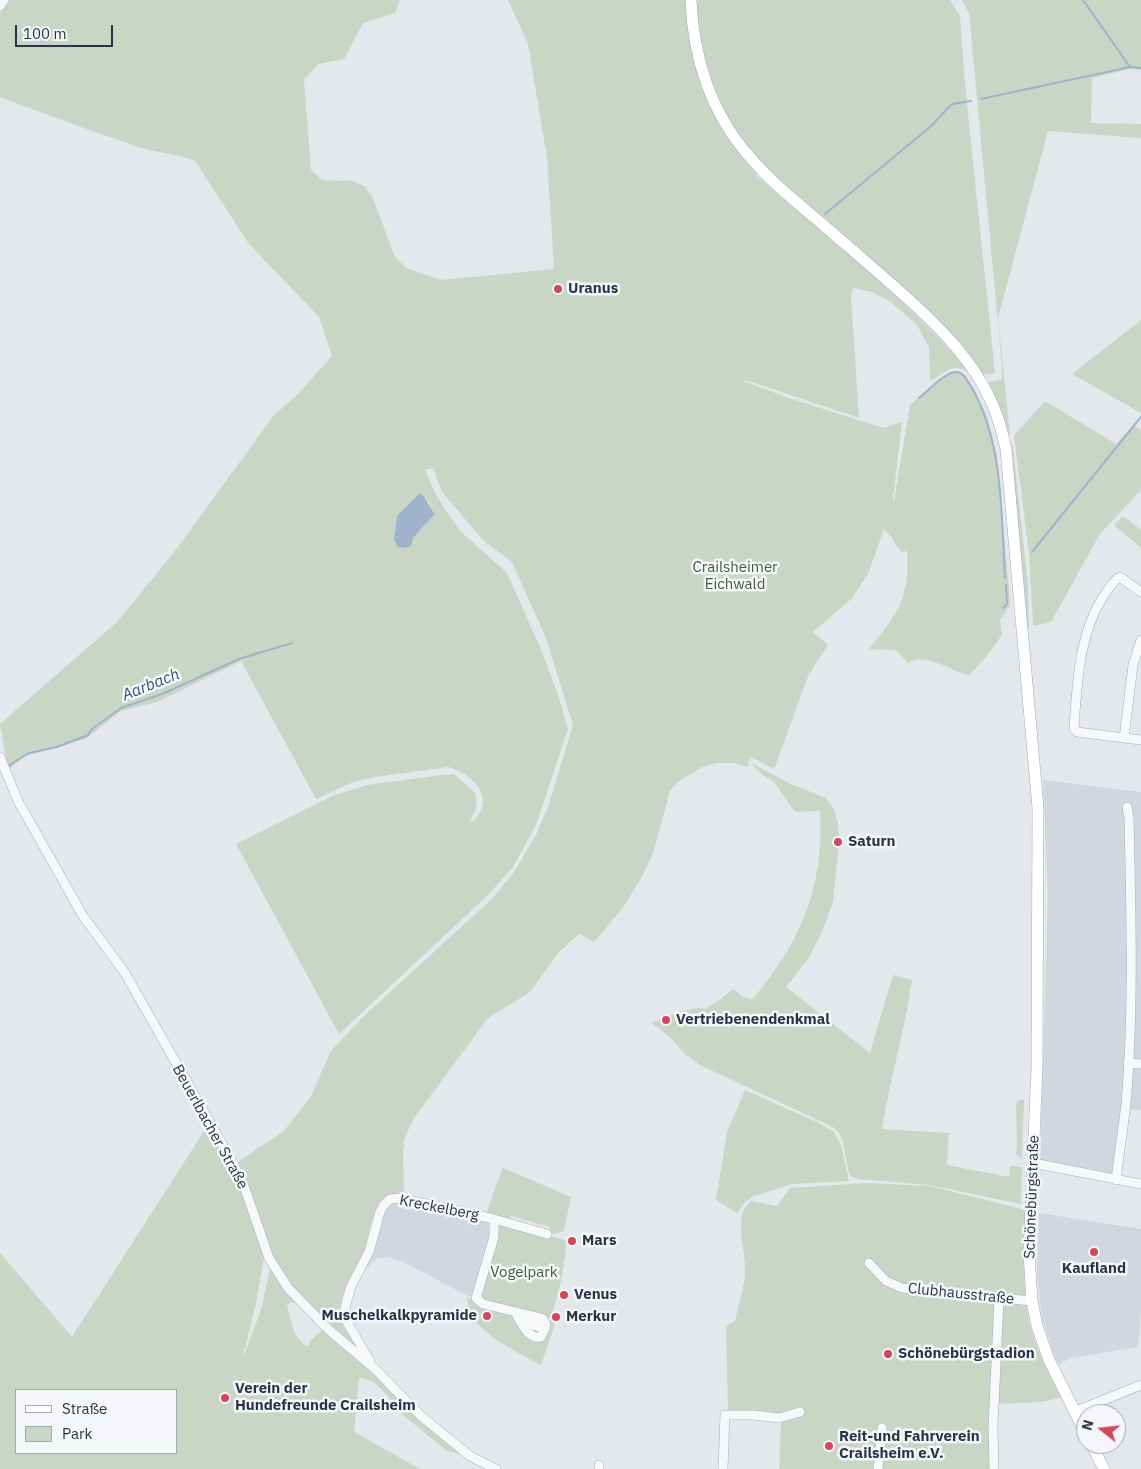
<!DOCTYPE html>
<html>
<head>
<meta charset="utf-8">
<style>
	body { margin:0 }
	#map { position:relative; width:1141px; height:1469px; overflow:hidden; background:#e4e7ec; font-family:"IBM Plex Sans",sans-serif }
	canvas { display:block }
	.legend { position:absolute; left:15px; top:1389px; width:162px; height:65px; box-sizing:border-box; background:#f4f6f9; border:1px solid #a4a8b1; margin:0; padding:6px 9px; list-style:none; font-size:15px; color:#2b3445 }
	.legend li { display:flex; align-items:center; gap:10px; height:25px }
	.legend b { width:25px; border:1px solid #a4a8b1 }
	.north { position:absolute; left:1076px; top:1404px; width:50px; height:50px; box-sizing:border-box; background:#f4f6f9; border:1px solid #a4a8b1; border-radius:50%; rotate:286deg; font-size:14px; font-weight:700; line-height:20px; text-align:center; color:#2b3445 }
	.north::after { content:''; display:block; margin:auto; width:18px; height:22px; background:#d1495b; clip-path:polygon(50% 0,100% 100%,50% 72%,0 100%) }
	.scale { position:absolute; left:15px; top:25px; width:98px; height:22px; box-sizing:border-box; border:2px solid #2b3445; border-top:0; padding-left:6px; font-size:15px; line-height:18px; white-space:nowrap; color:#2b3445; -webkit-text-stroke:4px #f4f6f9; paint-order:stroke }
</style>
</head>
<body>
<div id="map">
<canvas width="1141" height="1469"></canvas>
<ul class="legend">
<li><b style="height:6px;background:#fff"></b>Straße</li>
<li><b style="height:14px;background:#c9d6c5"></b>Park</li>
</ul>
<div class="north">N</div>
<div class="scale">100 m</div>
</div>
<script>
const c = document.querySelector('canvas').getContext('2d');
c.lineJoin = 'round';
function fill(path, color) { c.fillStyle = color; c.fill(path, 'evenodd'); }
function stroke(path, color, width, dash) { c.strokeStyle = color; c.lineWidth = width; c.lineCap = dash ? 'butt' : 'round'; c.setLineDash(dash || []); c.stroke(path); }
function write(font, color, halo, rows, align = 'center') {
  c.font = font + ' "IBM Plex Sans",sans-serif'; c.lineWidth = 5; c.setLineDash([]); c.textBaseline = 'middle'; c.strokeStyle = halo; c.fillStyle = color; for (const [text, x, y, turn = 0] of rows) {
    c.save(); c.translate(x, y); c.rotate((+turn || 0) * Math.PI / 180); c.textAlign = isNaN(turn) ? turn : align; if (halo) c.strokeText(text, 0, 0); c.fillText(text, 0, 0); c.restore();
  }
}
fill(new Path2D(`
	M1043,780L1141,792V1110L1123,1109L1113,1175L1040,1161L1048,895Z
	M403,1200L494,1221L474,1299L403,1262L388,1257L377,1258L362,1272L380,1214L389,1201Z
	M1039,1213L1141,1229V1310L1138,1347L1073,1358L1062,1362L1059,1366L1052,1349L1042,1318L1037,1276Z`), '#d2d6de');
fill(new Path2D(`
	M10,0H400L395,13L363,23L344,59L318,64L304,80L311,170L322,180L352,181L364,186L372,196L395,257L406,268L441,280L554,269L547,158L528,44L508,0H950L960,16L965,84L995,373L987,375L980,373L942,327L851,240L834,230L761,165L756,175C830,239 908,299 971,374C952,361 947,372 930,381L929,347L917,325L891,302L872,292L853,288L851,296L859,418L745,380L744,381L786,397L883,428L902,422L893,500L894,501L910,405L929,388L951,372H960L965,375L974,389L987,416L997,456L1010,601L1009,607L1000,620L1002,635L985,658L969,675C949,671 927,652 908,663L896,650L869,649C897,614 910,599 907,551L901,552L888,533L884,529L868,574L851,599L813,632L828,645L809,674L774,769L751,757L748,764V767L734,763H717L702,767L679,781L670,791L653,853L643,875L624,906L594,942L579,934L558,953L530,992L488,1018L414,1118L405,1137L403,1152L404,1196C378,1193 375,1210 369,1232C367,1241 365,1252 361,1261C354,1275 339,1293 341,1310C345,1354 437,1426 470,1456L447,1451L403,1415L385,1393L374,1382L359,1377L354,1432L420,1469H0V1253L72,1337L208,1125L228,1163L236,1173L264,1257L256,1303L245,1349H240L244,1350L243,1358L262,1307L270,1268L277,1280L283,1278L273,1261L237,1166L239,1161L284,1131L311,1096L331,1051L365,1015L494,897L514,872L536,835L548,807L573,725L546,638L512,562L484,541L465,519L442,492L433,468L425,470L437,497L459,530L507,573L543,654L559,698L568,729L536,825L513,867L488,895L339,1034L236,844L332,796L367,785L442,775L454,774L475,793L477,807L469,823C475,821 476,818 480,812C492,791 466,771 448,767L375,777L353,782L316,799L241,661L157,702L121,711L85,739L23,757L8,770L0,724L117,622L175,551L274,415L296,396L332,356L319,317L249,244L195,161C178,154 160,153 142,148C94,132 47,115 0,97V13ZM428,500L430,508L435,514L413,538L394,539L397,516ZM292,1302L296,1303L323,1329L310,1341L308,1347C293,1339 291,1320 287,1305ZM16,1390H176V1453H16Z
	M962,0H1141V70L1130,69L1092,78L1091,123L1141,124V138L1048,131L998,318L1010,434L1006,436L987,384L990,382L1002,379V366L969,13Z
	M1141,320V413L1072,374Z
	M1045,401L1116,444L1133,425L1141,430V490L1100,534L1051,622L1033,626L1029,554L1014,435Z
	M1011,443L1013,448L1028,584L1029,628L1027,627L1009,444Z
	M1123,516L1141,530V548L1114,525Z
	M751,763L791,784L826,798L834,809L838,824L839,845L833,902L822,932L808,959L786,987L870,1053L893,975L912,980C905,1030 890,1079 882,1129L949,1133L947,1165L1009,1177L1010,1166L1022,1167L1021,1204L930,1185L858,1179L851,1176L848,1170L843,1142L840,1134L833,1127L700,1065L685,1054L670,1037L652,1023C665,1017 692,1005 706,1009L725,996L733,989C739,993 745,1000 753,999C801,940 824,889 820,811L795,812L774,782L760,773Z
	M745,1090L819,1123L834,1132L841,1145L849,1181L792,1184L754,1196L744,1203L737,1213L716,1200L727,1132Z
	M1022,1099L1024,1100L1022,1159L1016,1154L1017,1144L1016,1104L1018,1101Z
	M503,1168L571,1197L564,1231L555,1234L549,1233L550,1227L511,1216L509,1221L486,1215L495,1188Z
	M866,1183L931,1186L1025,1210C1025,1244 1022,1281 1028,1315C1033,1344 1048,1371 1061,1398L1040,1402L994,1404L992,1469H779L781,1422L792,1417L728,1412L726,1326L735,1321C738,1307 743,1291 745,1276C747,1255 736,1229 744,1210C745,1206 749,1205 750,1201L777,1206L790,1188Z
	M496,1221L565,1240L566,1244C566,1257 557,1312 548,1319L555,1324L541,1365C520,1354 481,1335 470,1313C468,1308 468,1302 467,1297L473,1300L478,1298Z`), '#c9d6c5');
fill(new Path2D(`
	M420,493C428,500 428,506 435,514L413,538L411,546L405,548L398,547L394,539L397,516Z`), '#9fb4cc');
stroke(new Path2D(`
	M1083,0L1130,67
	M981,99L1130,67L1141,68
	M825,214L930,127L952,104L971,101
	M919,398C928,391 945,372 956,372C964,372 968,382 972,388C1004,445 1001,515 1005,578
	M1032,552L1141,417
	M1003,608L1007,604L1006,585
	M7,768L11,764L29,753L57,747L88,735L92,729L121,708L162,694L239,659L292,643`), '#9fb4cc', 2);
const minor = new Path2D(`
	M0,6L4,0
	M1141,592L1120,577C1114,580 1111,585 1107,591C1079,630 1077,682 1074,729L1077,732L1141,740
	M1124,738L1133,665L1141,640
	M0,757L18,801L83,916L125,973L233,1163L244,1186L269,1258L288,1288L329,1330L374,1368L421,1416L470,1456L496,1469
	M1128,1063L1141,1064
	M1033,1163L1141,1184
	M1116,1180C1119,1154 1123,1129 1126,1104C1134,1009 1131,913 1129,818L1127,807
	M494,1219V1237L476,1298L483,1304L541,1318L543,1319L546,1325L541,1337C528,1339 523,1325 517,1316V1312
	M869,1263L886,1281L902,1288L1032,1301
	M521,1321L545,1329
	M370,1361L347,1322L345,1308L351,1286L369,1252L380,1212L383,1206L390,1199L400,1198L494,1219L547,1234
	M1074,1412L1141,1385
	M599,1465V1469
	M723,1469L725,1415H753L779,1418L800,1412
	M878,1469L882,1428
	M994,1469L993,1426L999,1299`);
const major = new Path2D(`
	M691,0C693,57 711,113 749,156C770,181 796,202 821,223C852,250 884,277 915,305C944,332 973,362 990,399C998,415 1002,432 1006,449L1038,808L1037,1068L1029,1253L1032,1301L1037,1326L1049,1360L1086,1434
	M1091,1444L1104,1469`);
stroke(minor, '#a9aeb7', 10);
stroke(major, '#a3abb8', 12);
stroke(minor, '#f7f8fa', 9);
stroke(major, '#fff', 11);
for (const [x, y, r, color] of [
	[558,289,5,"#d1495b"],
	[838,842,5,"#d1495b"],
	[666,1020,5,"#d1495b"],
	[572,1241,5,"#d1495b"],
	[1094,1252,5,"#d1495b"],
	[564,1295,5,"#d1495b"],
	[487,1316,5,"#d1495b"],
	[556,1317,5,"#d1495b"],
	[888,1354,5,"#d1495b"],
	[225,1398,5,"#d1495b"],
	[829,1446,5,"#d1495b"]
]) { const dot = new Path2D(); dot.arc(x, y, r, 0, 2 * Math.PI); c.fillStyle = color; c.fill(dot); stroke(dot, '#f4f6f9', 2); }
write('bold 15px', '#2b3445', '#f4f6f9', [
	["Uranus",568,289],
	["Saturn",848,842],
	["Vertriebenendenkmal",676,1020],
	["Mars",582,1241],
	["Kaufland",1094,1269,"center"],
	["Venus",574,1295],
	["Muschelkalkpyramide",477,1316,"right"],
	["Merkur",566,1317],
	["Schönebürgstadion",898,1354],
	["Verein der",235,1389],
	["Hundefreunde Crailsheim",235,1406],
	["Reit-und Fahrverein",839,1437],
	["Crailsheim e.V.",839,1454]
], 'left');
write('15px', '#3f6138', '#f4f6f9', [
	["Crailsheimer",735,568],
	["Eichwald",735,585],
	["Vogelpark",524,1273]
]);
write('15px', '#2b3445', '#f4f6f9', [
	["Beuerlbacher Straße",210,1127,61],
	["Schönebürgstraße",1032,1197,-88],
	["Kreckelberg",439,1208,11],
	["Clubhausstraße",961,1294,6]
]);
write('italic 16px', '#34527a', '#f4f6f9', [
	["Aarbach",151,685,-22]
]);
</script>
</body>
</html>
